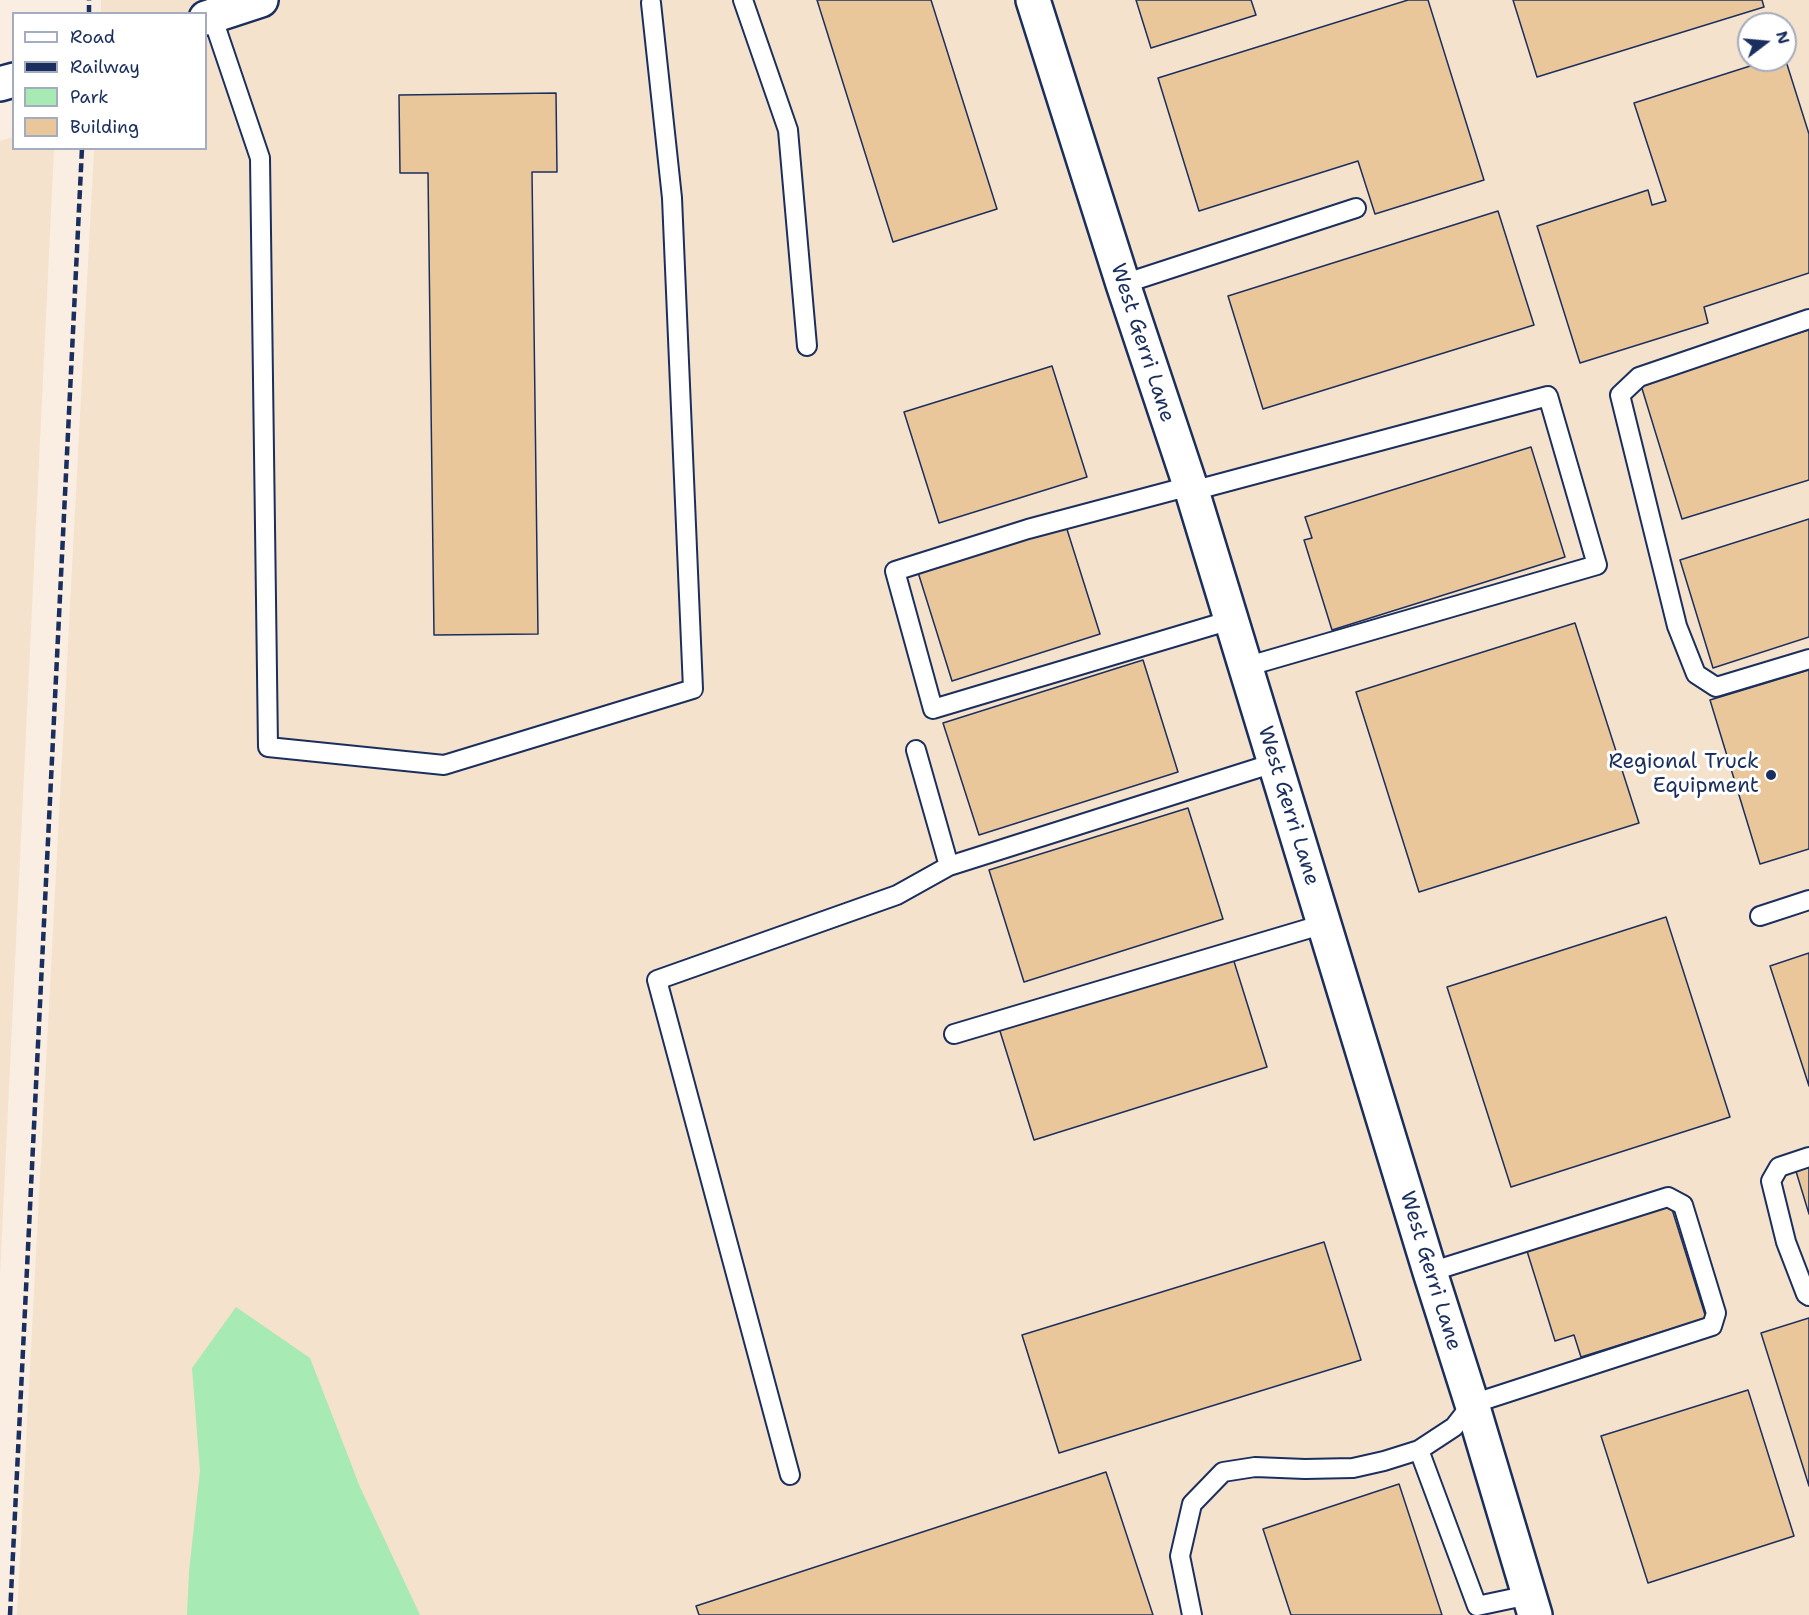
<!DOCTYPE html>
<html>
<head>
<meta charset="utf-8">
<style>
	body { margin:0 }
	#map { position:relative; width:1809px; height:1615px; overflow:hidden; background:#f9eee1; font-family:"Shantell Sans",sans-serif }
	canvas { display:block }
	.legend { position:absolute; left:12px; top:12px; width:195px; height:138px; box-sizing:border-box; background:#fff; border:2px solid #a4acbf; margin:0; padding:8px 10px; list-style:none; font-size:18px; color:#1b2f5e }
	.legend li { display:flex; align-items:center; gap:12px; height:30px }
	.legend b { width:30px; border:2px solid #a4acbf }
	.north { position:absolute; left:1737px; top:12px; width:60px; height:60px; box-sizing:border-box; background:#fff; border:2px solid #a4acbf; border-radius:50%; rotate:74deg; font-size:16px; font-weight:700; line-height:24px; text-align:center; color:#1b2f5e }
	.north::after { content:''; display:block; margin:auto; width:21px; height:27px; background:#1b2f5e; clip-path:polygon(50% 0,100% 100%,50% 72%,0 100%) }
</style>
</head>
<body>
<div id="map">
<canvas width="1809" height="1615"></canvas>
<ul class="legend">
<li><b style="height:8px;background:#fff"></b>Road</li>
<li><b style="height:8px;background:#1b2f5e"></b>Railway</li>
<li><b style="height:16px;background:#a7eab4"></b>Park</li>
<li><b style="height:16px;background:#eac79b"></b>Building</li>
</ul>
<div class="north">N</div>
</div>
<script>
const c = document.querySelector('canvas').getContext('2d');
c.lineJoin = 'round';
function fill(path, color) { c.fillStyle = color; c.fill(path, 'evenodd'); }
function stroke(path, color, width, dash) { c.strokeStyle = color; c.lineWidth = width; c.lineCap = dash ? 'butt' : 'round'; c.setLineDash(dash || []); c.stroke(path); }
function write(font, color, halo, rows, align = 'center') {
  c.font = font + ' "Shantell Sans",sans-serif'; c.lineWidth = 6; c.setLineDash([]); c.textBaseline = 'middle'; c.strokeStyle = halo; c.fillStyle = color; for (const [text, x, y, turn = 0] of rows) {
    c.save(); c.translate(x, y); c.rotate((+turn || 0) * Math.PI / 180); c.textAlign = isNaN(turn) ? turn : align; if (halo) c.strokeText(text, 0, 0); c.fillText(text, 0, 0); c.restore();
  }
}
fill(new Path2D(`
	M101,0H1809V1615H17L94,149L206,148V14L101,13ZM1749,24H1785V60H1749Z
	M13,137L14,148L54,149L0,1275V141Z`), '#f4e2cc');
fill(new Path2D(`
	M236,1307L310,1358L360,1487L420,1615H187L189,1572L200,1471L192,1368Z`), '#a7eab4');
const building = new Path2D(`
	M817,0H931L997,209L893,242Z
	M1136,0H1251L1256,15L1151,48Z
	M1408,0H1428L1484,180L1375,214L1358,161L1199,211L1158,78Z
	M1513,0H1762L1764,7L1537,77Z
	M1785,58L1809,134V273L1704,307L1708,323L1580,363L1537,226L1648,190L1652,205L1666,201L1634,103L1769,60H1785Z
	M556,93L557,172H532L538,634L434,635L428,173H400L399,95Z
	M1498,211L1534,325L1263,409L1228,296Z
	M1809,330V480L1682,519L1640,382Z
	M1052,366L1087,477L939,523L904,412Z
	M1531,447L1565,557L1332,630L1304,540L1312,538L1305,517Z
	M1809,519V637L1713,668L1680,560Z
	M1065,523L1100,634L952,681L917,569Z
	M1575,623L1639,823L1419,892L1356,692Z
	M1143,660L1178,772L979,835L943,723Z
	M1809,670V849L1760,864L1710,700Z
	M1188,808L1223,919L1024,982L989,870Z
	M1666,917L1730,1117L1511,1187L1447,987Z
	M1809,953V1086L1770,966Z
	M1232,955L1267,1067L1034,1140L999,1028Z
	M1809,1164V1214L1795,1168Z
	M1671,1206L1706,1318L1581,1357L1574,1335L1555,1341L1527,1251Z
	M1324,1242L1361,1360L1059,1453L1022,1335Z
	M1809,1318V1486L1761,1333Z
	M1748,1390L1794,1536L1648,1583L1601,1436Z
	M1106,1472L1153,1615H699L696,1606Z
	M1399,1484L1442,1615H1291L1263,1529Z`);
fill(building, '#eac79b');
stroke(building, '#1b2f5e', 1.5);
const service = new Path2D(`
	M743,0L788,130L807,346
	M212,8V16L260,158L268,747L444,765L693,689L672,198L651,3
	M1123,284L1356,208
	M1809,319L1639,377L1620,395L1677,626L1696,674L1716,687L1809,659
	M1190,486L1028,529L895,571L933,709L1231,620
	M1192,491L1548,396L1597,565L1245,667
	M916,750L949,866L1274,763
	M1760,916L1809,900
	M954,1034L1324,924
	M1809,1157L1779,1167L1771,1181L1786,1242L1806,1294L1809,1296
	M1419,1450L1477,1606L1529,1595
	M790,1475L657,980L897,895L949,866
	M1192,1615L1180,1556L1192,1504L1223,1472L1255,1467L1305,1469L1353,1468L1384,1461L1419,1450L1454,1427L1472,1404L1712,1326L1716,1313L1683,1205L1668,1197L1430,1272`);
const minor = new Path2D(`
	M1033,0L1123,284L1192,491L1430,1272L1472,1404L1535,1615
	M206,18L261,0
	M0,84L14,80`);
stroke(service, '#1b2f5e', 22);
stroke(minor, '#1b2f5e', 38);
stroke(service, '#fff', 18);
stroke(minor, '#fff', 33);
stroke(new Path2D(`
	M89,14V0
	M10,1615L82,148`), '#1b2f5e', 4.5, [9, 4.5]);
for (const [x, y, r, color] of [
	[1771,775,6,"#1b2f5e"]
]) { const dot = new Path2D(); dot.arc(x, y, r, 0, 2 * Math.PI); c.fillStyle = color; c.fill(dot); stroke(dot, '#fff', 2); }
write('21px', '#1b2f5e', '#fff', [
	["West Gerri Lane",1142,343,72],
	["West Gerri Lane",1288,806,73],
	["West Gerri Lane",1430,1271,73]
]);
write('21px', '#1b2f5e', '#fff', [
	["Regional Truck",1759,763],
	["Equipment",1759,787]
], 'right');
</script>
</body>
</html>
